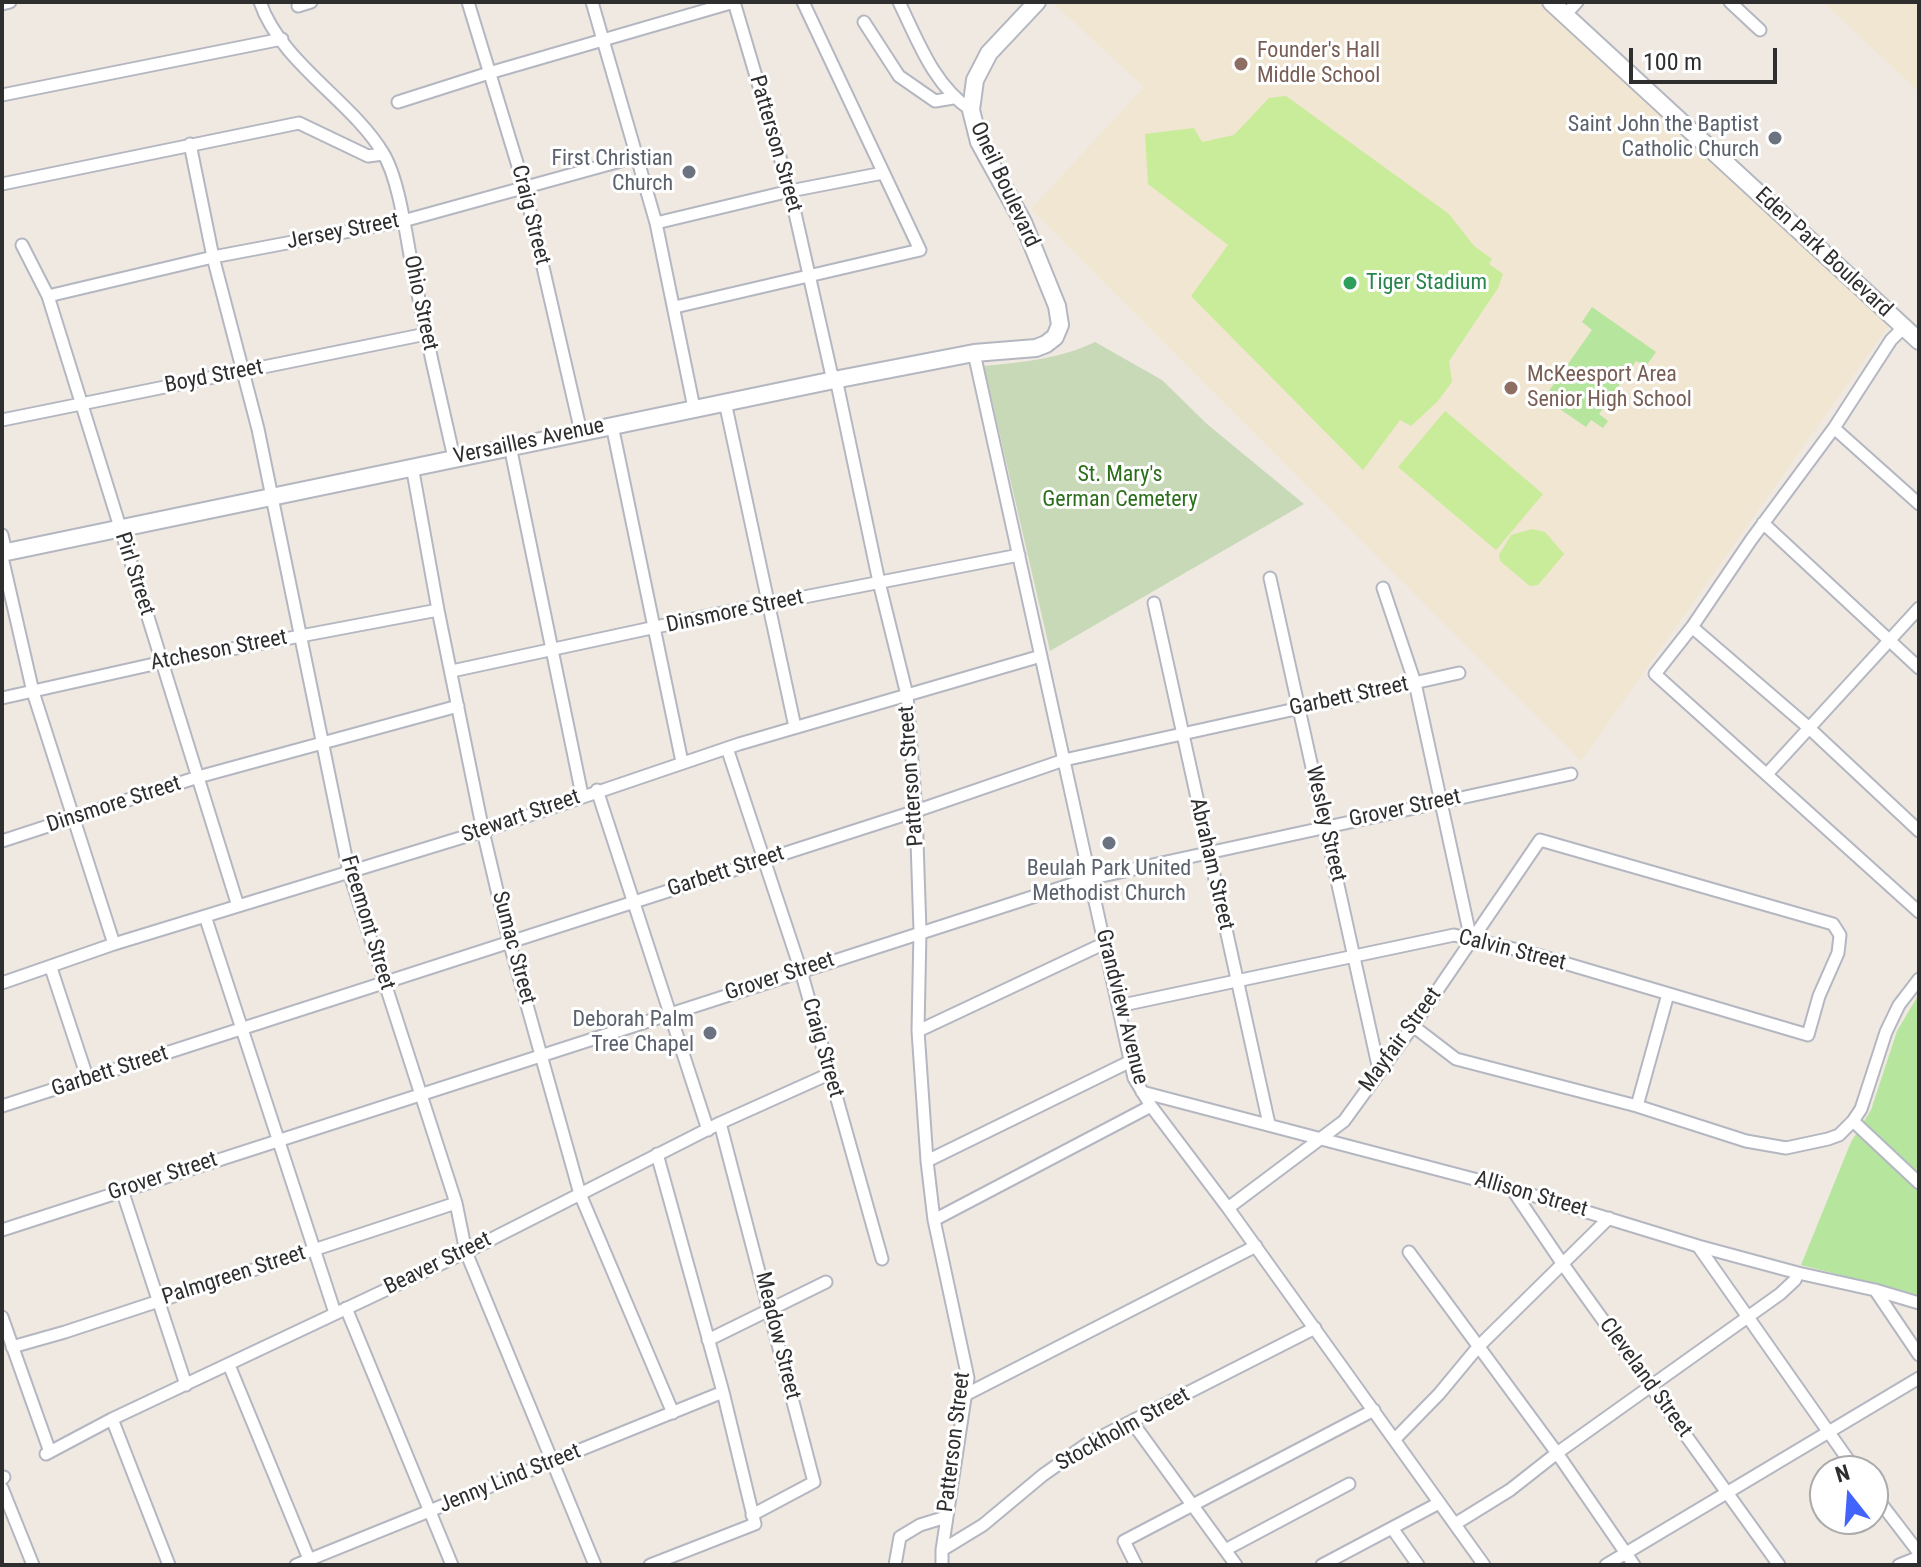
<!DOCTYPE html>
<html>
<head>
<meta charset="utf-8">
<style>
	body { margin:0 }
	#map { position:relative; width:1921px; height:1567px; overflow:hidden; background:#efe9e1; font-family:"Roboto Condensed",sans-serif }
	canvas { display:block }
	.frame { position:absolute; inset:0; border:4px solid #2e2e2e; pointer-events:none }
	.north { position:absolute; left:1809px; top:1455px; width:80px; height:80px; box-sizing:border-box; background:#fff; border:2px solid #ababab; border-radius:50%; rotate:343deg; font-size:22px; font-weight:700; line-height:32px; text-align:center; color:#2e2e2e }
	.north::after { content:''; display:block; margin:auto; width:28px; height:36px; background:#4264fb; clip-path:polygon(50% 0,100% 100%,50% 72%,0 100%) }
	.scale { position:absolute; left:1629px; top:48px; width:148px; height:36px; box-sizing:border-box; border:4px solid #2e2e2e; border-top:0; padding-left:10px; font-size:24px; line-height:28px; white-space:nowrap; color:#2e2e2e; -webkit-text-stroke:6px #fff; paint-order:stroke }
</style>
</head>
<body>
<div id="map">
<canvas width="1921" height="1567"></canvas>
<div class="frame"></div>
<div class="north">N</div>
<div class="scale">100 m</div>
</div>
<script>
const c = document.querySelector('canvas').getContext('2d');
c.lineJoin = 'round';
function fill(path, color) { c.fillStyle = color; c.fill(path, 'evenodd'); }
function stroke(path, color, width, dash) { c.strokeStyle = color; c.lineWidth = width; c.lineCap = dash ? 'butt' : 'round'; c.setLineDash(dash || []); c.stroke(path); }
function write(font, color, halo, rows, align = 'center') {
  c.font = font + ' "Roboto Condensed",sans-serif'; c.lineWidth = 6; c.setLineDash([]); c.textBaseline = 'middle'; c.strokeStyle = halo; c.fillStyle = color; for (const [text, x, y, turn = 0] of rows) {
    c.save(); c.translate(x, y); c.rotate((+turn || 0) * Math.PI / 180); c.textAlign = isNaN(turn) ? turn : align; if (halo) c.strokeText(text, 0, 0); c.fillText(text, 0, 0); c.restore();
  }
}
fill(new Path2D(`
	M1052,2H1539L1889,325L1581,761L1031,209L1144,87Z
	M1823,2H1919V92Z`), '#f0e6d1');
fill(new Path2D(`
	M1592,307L1656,352L1646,366L1636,361L1599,414L1608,421L1603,428L1591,420L1586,427L1544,398L1592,330L1582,322Z
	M1919,994V1295L1801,1265L1851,1142L1871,1110L1897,1031Z`), '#b6e59e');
fill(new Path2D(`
	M1095,342L1162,380L1207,424L1304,504L1050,651L984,366C1023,362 1060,359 1095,342Z`), '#c8d9b8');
fill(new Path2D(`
	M1286,96L1449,214L1474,246L1492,259L1489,264L1503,274L1498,288L1449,361L1452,382L1437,402L1411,426L1400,420L1363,470L1191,296L1228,245L1148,184L1145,134L1194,128L1202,142L1234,135L1269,98Z
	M1445,411L1543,494L1496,550L1398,467Z
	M1532,529L1545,532L1564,554L1538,585L1530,586L1500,561L1499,555L1511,535Z`), '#c9ec9a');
const street = new Path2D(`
	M260,2C281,63 351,100 383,153C399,179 406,235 412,266C425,330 439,394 454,458
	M468,2L525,189L581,432
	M592,2L656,223L694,408
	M899,2C918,41 934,86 971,110
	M1730,2L1760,30
	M2,4L10,2
	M298,6L311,2
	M1565,15L1577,2
	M864,22L899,76L935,101L953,98
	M2,95L282,39
	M398,102L489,73L734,2L790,191L831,372L838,388L879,582L907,695L916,811L920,931L918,1031L927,1161L934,1220L968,1378L942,1550V1565
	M190,144L213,257L258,429L349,872L456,1203L466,1252L595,1565
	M2,184L299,123L368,156L383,154
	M656,223L790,191L883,173
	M22,245L48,296L238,906
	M48,296L213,257L403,221L635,157
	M675,307L920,250L803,2
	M1904,327L1891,340L1834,428L1751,540L1692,627L1655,674L1919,912
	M974,353L1134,1078L1151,1106L1228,1208L1484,1565
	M725,402L795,727
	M2,420L426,334
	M612,425L682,762
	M1834,428L1919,504
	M510,446L582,795
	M412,466L438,610L483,831L509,941L580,1194L673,1413
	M1763,523L1919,668
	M2,535L6,552
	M2,557L33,692L114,944
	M1270,578L1379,1070
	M1383,588L1415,683L1471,940
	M1154,603L1269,1124
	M1692,627L1808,727L1919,831
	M452,671L707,616L1019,555
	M2,698L163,662L438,610
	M727,748L801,971L882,1259
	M1767,774L1919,608
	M597,790L708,1130
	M2,841L198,777L458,706
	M205,916L335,1313
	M51,968L88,1080
	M2,983L114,944L483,831L739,744L1041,656
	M1118,1006L1454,935L1527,952L1808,1035L1819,996L1838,953L1840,935L1833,924L1540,840L1413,1026L1344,1121L1228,1208
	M1413,1026L1456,1059L1637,1106L1746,1141L1786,1148L1828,1139L1839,1135L1853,1121L1861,1109L1886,1032L1899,1005L1919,979
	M918,1031L1105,943
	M1142,1092L1512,1189L1698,1246L1798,1273L1875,1290L1919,1303
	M2,1106L916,811L1064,760L1459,673
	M1637,1106L1668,994
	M1853,1121L1919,1183
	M720,1123L814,1482L752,1515
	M927,1161L1131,1061
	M1512,1189L1562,1263L1779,1565
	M122,1190L186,1385
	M934,1220L1151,1106
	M2,1230L1088,879L1571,774
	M1698,1246L1856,1471
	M1409,1252L1557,1453L1634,1565
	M1875,1290L1919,1355
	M346,1308L452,1565
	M2,1317L50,1452
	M708,1340L826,1282
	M12,1347L65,1332L456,1203
	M229,1365L311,1564
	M965,1395L1256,1246
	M112,1419L169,1565
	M1132,1422L1236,1565
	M1395,1439L1439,1394L1478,1347L1609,1218
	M46,1454L112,1419L466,1252L720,1123L829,1074
	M2,1479L4,1477
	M2,1488L33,1565
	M1873,1493L1919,1553
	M1455,1524L1510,1490L1557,1453L1780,1294L1795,1280L1798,1273
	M1392,1528L1418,1565
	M942,1550L983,1525L1043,1475L1087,1444L1315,1328
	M1225,1550L1349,1484
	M296,1565L723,1392
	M650,1565L755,1524L723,1392L657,1154
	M895,1565L900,1537L920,1525L946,1517
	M1136,1565L1124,1541L1374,1410
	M1322,1565L1439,1503
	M1606,1565L1919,1378
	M1899,1565L1919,1557`);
const secondary = new Path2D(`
	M1551,2L1919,341
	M2,553L834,380L974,353L1036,348L1046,344L1055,337L1060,325L1057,306L1023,222L979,142L971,110L975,80L989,53L1037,2`);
stroke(street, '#b4b7c1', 15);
stroke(secondary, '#b4b7c1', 20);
stroke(street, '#fff', 11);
stroke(secondary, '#fff', 16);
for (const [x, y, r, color] of [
	[1241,64,8,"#8d6e63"],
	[1775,138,8,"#6b7280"],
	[689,172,8,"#6b7280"],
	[1350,283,8,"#2e9e5b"],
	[1511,388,8,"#8d6e63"],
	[1109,843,8,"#6b7280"],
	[710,1033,8,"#6b7280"]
]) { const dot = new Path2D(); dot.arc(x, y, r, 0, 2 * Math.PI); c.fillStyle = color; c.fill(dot); stroke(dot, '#fff', 3); }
write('22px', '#785e54', '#fff', [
	["Founder's Hall",1257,51],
	["Middle School",1257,76],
	["McKeesport Area",1527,375],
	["Senior High School",1527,400]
], 'left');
write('22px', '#5b616d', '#fff', [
	["Saint John the Baptist",1759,125],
	["Catholic Church",1759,150],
	["First Christian",673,159],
	["Church",673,184],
	["Beulah Park United",1109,869,"center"],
	["Methodist Church",1109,894,"center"],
	["Deborah Palm",694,1020],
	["Tree Chapel",694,1045]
], 'right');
write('22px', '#2e2e2e', '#fff', [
	["Patterson Street",775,144,74],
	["Oneil Boulevard",1004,185,65],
	["Craig Street",530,215,76],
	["Jersey Street",343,232,-11],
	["Eden Park Boulevard",1823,253,43],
	["Ohio Street",420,303,78],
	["Boyd Street",214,377,-11],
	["Versailles Avenue",529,442,-12],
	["Pirl Street",134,574,72],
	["Dinsmore Street",735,612,-12],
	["Atcheson Street",219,651,-11],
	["Garbett Street",1349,697,-12],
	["Patterson Street",912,776,-94],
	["Dinsmore Street",114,805,-18],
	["Grover Street",1405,809,-12],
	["Stewart Street",521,817,-19],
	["Wesley Street",1325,824,77],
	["Abraham Street",1211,864,77],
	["Garbett Street",726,872,-18],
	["Freemont Street",367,923,73],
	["Sumac Street",513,948,75],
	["Calvin Street",1512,951,14],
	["Grover Street",780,977,-18],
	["Grandview Avenue",1121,1007,76],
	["Mayfair Street",1401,1040,-54],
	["Craig Street",822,1048,74],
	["Garbett Street",110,1072,-18],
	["Grover Street",163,1177,-18],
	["Allison Street",1531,1195,16],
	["Beaver Street",438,1264,-26],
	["Palmgreen Street",234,1276,-18],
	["Meadow Street",777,1336,76],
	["Cleveland Street",1645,1378,54],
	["Stockholm Street",1123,1430,-29],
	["Patterson Street",955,1442,-83],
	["Jenny Lind Street",510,1479,-22]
]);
write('22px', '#27864d', '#fff', [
	["Tiger Stadium",1366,283]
], 'left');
write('22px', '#2c6e1b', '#fff', [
	["St. Mary's",1120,475],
	["German Cemetery",1120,500]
]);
</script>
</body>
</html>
